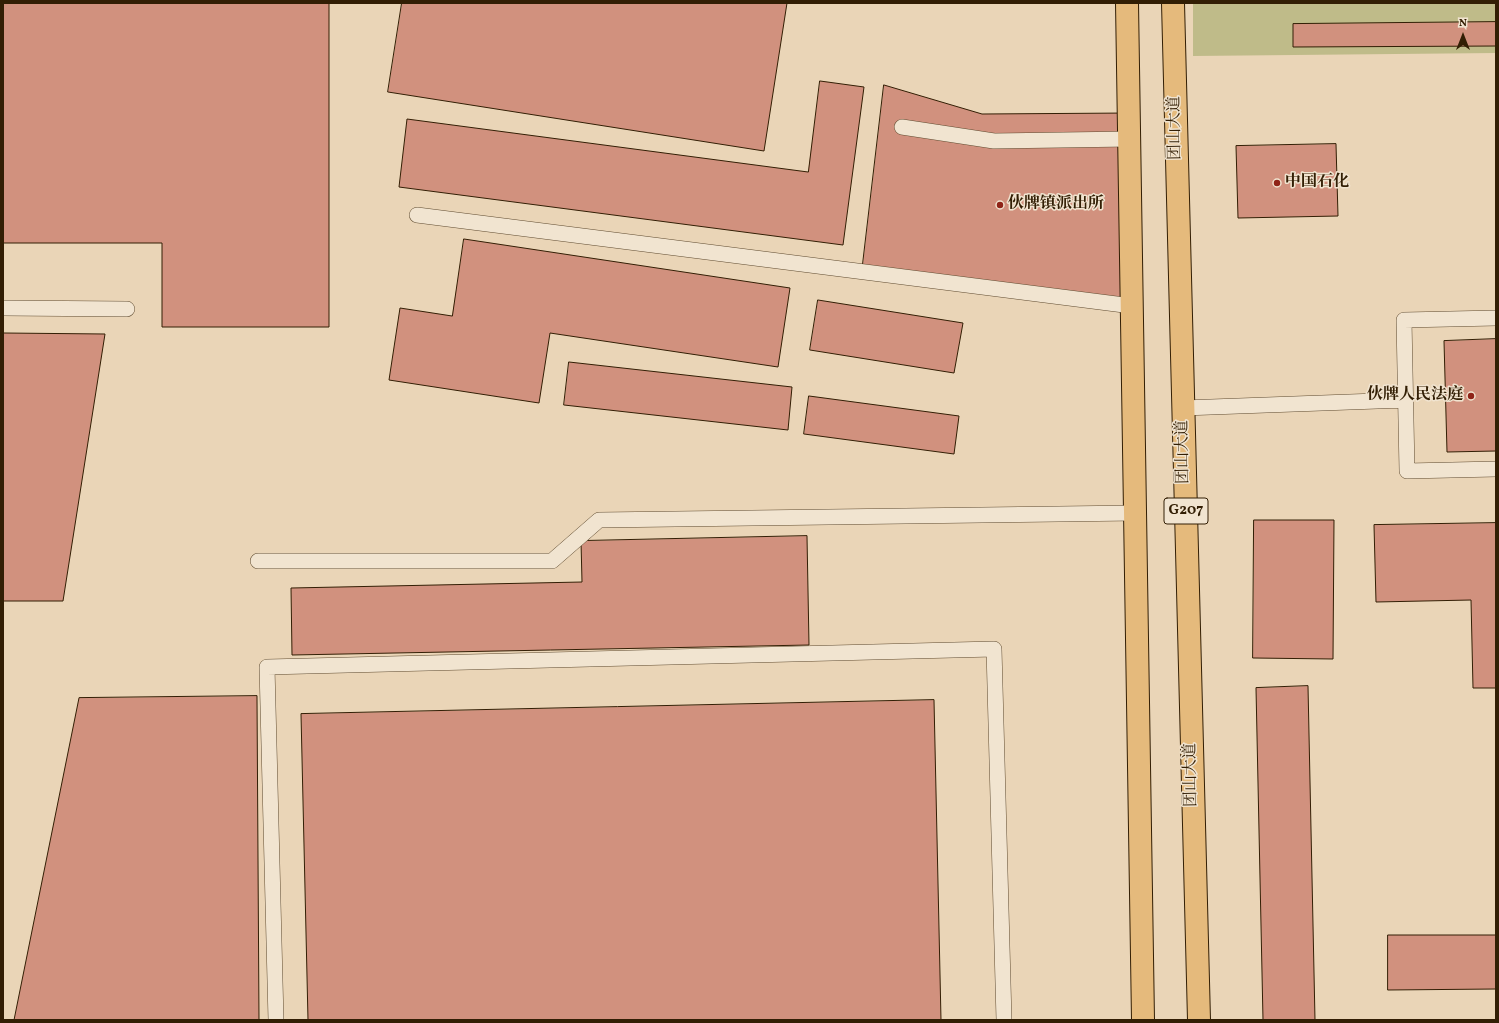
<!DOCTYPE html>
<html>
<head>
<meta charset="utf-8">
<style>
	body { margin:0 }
	#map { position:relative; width:1499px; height:1023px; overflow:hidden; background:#ead5b7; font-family:Vollkorn,serif }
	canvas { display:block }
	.frame { position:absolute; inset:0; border:4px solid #321e04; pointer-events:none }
	.north { position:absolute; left:1443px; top:16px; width:40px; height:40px; -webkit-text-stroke:3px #f1e4d0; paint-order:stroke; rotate:0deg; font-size:11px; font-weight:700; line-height:16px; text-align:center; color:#321e04 }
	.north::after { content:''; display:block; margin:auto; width:14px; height:18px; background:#321e04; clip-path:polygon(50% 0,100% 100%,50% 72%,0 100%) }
</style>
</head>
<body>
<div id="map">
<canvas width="1499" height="1023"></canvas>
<div class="frame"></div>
<div class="north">N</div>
</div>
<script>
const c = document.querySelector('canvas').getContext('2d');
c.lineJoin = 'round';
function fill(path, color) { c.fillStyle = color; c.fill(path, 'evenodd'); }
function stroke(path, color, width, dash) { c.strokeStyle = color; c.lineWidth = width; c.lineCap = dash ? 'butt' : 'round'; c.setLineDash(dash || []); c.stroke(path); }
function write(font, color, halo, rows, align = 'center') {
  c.font = font + ' Vollkorn,"Noto Serif SC",serif'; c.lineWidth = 3; c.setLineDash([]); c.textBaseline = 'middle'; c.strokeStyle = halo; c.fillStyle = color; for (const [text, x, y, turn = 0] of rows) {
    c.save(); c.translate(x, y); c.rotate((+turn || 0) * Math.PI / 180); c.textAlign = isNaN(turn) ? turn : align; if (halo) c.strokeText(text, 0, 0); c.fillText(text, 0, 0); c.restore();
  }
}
fill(new Path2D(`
	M1193,3H1496V53L1193,56Z`), '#bfbb89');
const building = new Path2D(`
	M3,3H329V327H162V243H3Z
	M402,3H787L764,151L388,92Z
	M1496,22V46L1293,47V24Z
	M820,81L864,87L843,245L399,187L407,119L808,172Z
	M884,85L982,114L1129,113L1132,306L862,272Z
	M1336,144L1338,216L1238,218L1236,146Z
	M464,239L790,288L778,367L550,333L539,403L389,380L400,308L452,316Z
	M818,300L963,323L954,373L810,350Z
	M3,333L105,334L63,601H3Z
	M1496,339V451L1447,452L1444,341Z
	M569,362L792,387L788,430L564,405Z
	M809,396L959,416L954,454L804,434Z
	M1254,520H1334L1333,659L1253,658Z
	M1496,523V688H1473L1471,600L1376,602L1374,525Z
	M807,536L809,645L292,655L291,588L582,582L581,541Z
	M1308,686L1315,1020H1263L1256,688Z
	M257,696L259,1020H14L79,698Z
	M934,700L941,1020H308L301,714Z
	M1388,935H1496V989L1388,990Z`);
fill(building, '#d1917e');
stroke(building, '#321e04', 1);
const service = new Path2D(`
	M902,127L994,141L1130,139
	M417,215L1132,306
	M3,308L127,309
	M1496,318L1404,320L1407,471L1496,469
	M1183,408L1405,400
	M258,561H552L599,520L1135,513
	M276,1020L267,667L994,649L1004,1020`);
const trunk = new Path2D(`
	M1127,3L1143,1020
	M1173,3L1199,1020`);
stroke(service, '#604c31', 16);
stroke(trunk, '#321e04', 24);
stroke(service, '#f1e4d0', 15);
stroke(trunk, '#e5ba7c', 22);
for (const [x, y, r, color] of [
	[1277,183,4,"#8f2418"],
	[1000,205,4,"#8f2418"],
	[1471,396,4,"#8f2418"]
]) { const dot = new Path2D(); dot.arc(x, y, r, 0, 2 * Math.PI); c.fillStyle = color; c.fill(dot); stroke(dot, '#f1e4d0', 1.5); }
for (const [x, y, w] of [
	[1186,511,44]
]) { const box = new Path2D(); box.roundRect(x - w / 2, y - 13, w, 26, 3); c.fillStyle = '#f1e4d0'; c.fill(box); stroke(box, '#321e04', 1); }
write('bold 15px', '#321e04', null, [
	["G207",1186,511]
]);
write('16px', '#321e04', '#f1e4d0', [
	["团山大道",1176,128,-91],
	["团山大道",1184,452,-91],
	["团山大道",1192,775,-91]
]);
write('bold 16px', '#321e04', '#f1e4d0', [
	["中国石化",1285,183],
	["伙牌镇派出所",1008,205],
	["伙牌人民法庭",1463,396,"right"]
], 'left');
</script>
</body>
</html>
